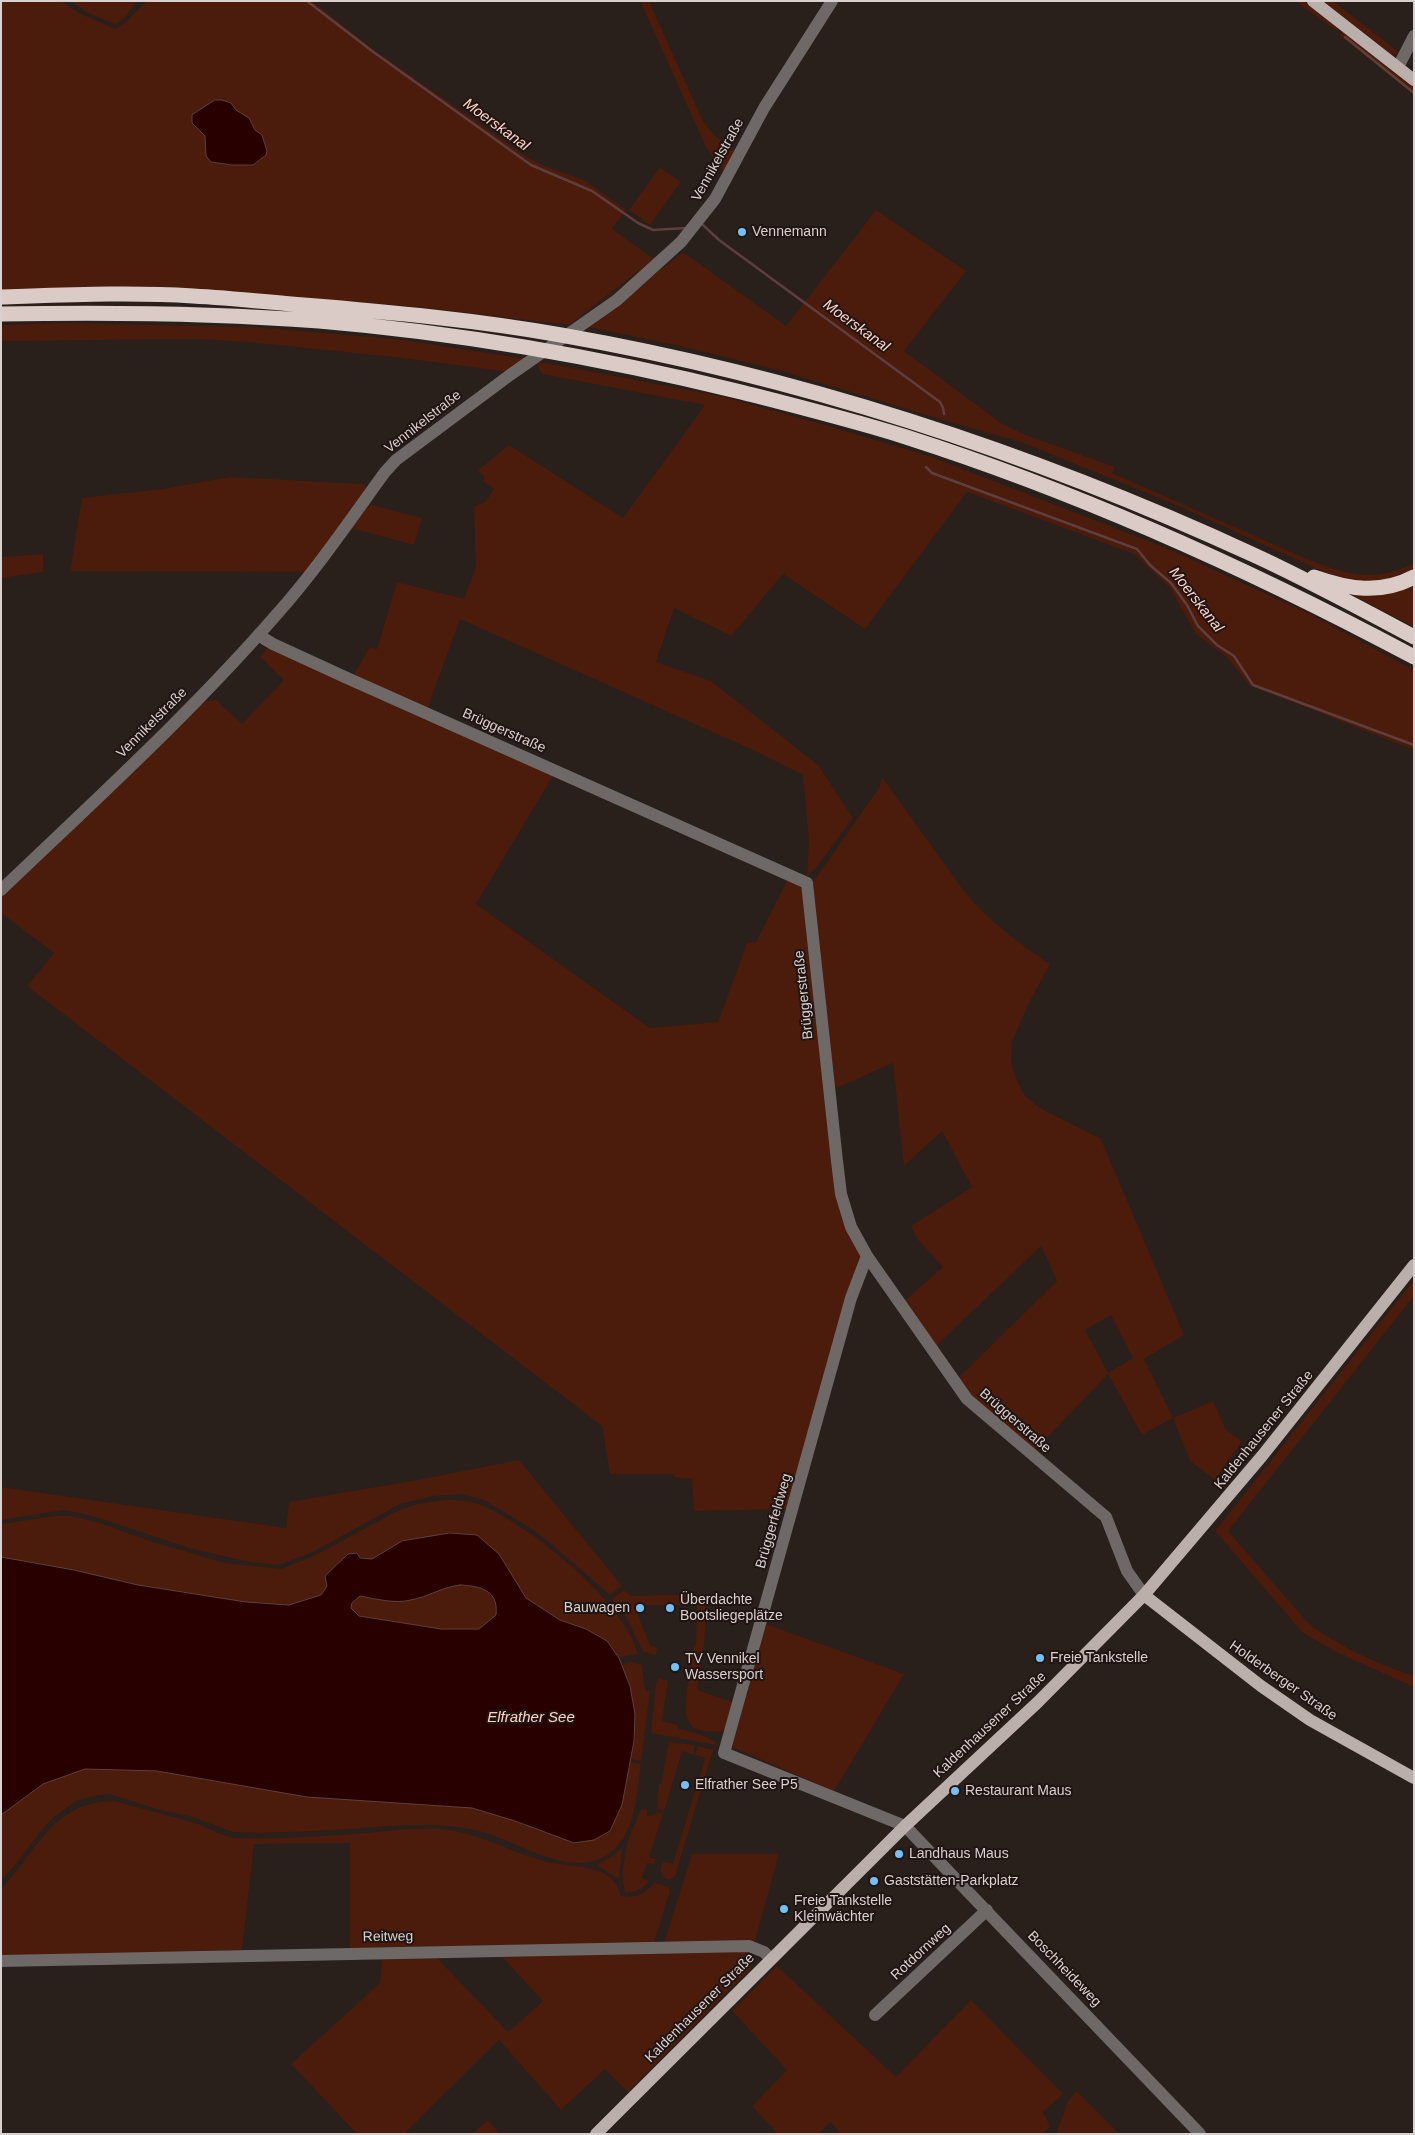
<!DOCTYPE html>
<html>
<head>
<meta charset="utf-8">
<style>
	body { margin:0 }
	#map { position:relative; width:1415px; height:2135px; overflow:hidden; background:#291f1b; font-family:Helvetica,sans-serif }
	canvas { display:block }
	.frame { position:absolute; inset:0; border:2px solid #d9d1cf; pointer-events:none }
</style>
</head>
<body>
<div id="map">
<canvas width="1415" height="2135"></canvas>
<div class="frame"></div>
</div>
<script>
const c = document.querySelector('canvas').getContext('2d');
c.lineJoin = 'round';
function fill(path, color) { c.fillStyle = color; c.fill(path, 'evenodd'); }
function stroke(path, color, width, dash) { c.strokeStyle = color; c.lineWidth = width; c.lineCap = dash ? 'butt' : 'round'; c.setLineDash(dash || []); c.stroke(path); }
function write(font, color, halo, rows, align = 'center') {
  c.font = font + ' Helvetica,sans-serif'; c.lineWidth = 4; c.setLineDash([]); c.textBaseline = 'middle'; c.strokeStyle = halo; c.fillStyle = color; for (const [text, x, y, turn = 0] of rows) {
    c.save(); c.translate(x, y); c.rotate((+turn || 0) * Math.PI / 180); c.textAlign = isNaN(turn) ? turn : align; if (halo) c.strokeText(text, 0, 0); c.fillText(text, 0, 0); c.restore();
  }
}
fill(new Path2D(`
	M1,1H61L79,13L115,29L124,24L147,1H312L374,50L527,157L545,166L586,181L626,210L612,229L654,259L569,325L418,307L188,289L1,291ZM215,100L231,103L236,110L249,118L255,130L232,165L212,162L206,156L205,136L192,123V115Z
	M70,1H137L123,20L115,24L86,12Z
	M640,1H649L702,119C713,136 721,141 737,152L725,172L719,167L706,147Z
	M1295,1H1303L1308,5L1338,27L1337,31Z
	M1323,1H1333L1400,53L1392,55Z
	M1345,31L1414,87V95L1339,35Z
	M660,167L681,182L650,225L629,210Z
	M876,210L966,271L904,351L1001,423L1026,435L1115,467L1112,473L1307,559C1347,574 1373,584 1414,563V569L1383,581L1355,582L1328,574L1181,507L1021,442L960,425L778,370L684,347L588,327L683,252L786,326Z
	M64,323L254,327L396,339L527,359L509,372L394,357L248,342L196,339L1,341V325Z
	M535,361L720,396L825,425L929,456L1164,547L1310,614L1414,670V750L1249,685L1228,658L1196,634L1170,588L1134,554L967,492L865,629L783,574L731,636L674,608L656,662L711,681L818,765L853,818L815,869L807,876L809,842L803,775L753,750L460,619L427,710L353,676L370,647L377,649L397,582L464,599L476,567L474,506L485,502L494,489L484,482V477L478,470L509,445L623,518L705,405L542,374Z
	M230,477L363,484L367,487L308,572L70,571L82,498L162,489Z
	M368,504L422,518L414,545L350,528Z
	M43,554V572L1,578V557Z
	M1414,580V627L1347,592Z
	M268,647L554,774L476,904L650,1028L718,1022L747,943L756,942L789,877L801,885L806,901L837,1195L863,1256L788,1509L694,1511L692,1479L674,1477V1474H610L602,1426L27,986L54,953L1,913V896L201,702L216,700L242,724L284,680L260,657Z
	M882,777L967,895C994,924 1017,942 1050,964L1028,1005L1012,1042L1011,1063L1017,1081L1025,1096L1040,1108L1101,1139L1184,1335L1144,1359L1173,1418L1213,1401L1226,1430L1242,1441L1215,1480L1190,1461L1173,1418L1142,1435L1108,1374L1033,1452L972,1399L958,1378L1057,1281L1041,1246L935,1347L903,1302L943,1267L918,1240L911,1226L972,1187L942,1131L904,1166L893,1063L832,1090L813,882L879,788ZM1111,1315L1133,1358L1108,1373L1085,1330Z
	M1414,1280V1296L1228,1531L1310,1625C1341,1647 1378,1664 1414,1676V1687L1340,1654L1303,1633L1215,1531Z
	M519,1460L622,1586L610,1595L549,1542L527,1526L484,1500L462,1494L433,1496L400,1504L313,1552L279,1565L249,1562L189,1548L89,1515L64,1510L1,1520V1487L286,1528L289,1502L417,1480Z
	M444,1500C456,1500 470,1500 481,1505C531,1526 624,1601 638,1654L618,1657L607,1641L586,1629L560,1620L526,1598L499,1554L402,1541L372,1559L348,1554L325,1576L327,1586L321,1595L289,1605L246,1602L138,1585L74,1570L1,1557V1524L54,1516H71L100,1523L150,1541L225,1563L281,1569L316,1555L397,1511L417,1504Z
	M460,1585C480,1586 499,1590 496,1615L479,1629H441L359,1616L351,1608L352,1603L360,1596L394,1601L448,1586Z
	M624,1590L630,1596L703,1594C709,1625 702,1659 697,1690L735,1703L731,1723L721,1732C712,1731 703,1733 694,1728C691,1725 688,1722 687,1718C683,1708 691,1661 693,1647L696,1645L697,1605H634L650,1645L657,1648L656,1655L643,1652L625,1615L612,1599Z
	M766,1624L904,1674L834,1791L732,1747Z
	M630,1662L642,1665L645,1690L650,1691L641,1761L631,1759L634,1741L622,1665Z
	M660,1678L668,1681L662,1721L677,1725L678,1729C691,1731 705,1735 716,1743L715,1745L651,1733L656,1682Z
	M669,1742L695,1745L693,1754L682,1751L664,1811L657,1809L659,1784H661Z
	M698,1746L713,1750L675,1876L673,1879H666C659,1873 660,1869 663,1862L673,1864L705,1758L695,1755Z
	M630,1762L641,1764C636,1796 636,1841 602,1858C563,1876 516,1840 479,1831C434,1821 395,1826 350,1829C320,1831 290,1832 259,1833L233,1832L189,1816L160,1810L109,1794L94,1796L76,1801L53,1818L40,1832L17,1863L1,1880V1815L43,1784L85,1769L158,1771L307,1797L472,1808L515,1821L551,1835L622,1805Z
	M115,1801C141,1809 168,1815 195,1823C209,1828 221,1836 235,1838C274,1839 314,1837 353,1834C382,1832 411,1827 440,1829C479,1832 511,1853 548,1862C574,1868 614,1863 621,1896C635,1898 646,1895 654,1882L668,1887L670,1891L654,1943L350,1948V1843L254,1844L242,1950L1,1957V1889C38,1851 52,1801 115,1801Z
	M641,1809L647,1810V1816L654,1815L658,1812L663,1814L649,1857L656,1859L654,1864L647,1863L642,1878L649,1881C642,1890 635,1892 625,1893L623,1883V1867L627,1843Z
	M621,1848H622L619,1879L596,1865L614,1855Z
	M692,1854H779L754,1944L664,1943Z
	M742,1951L749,1953L753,1958L751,1968L628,2092L605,2069L561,2110L499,2040L404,2134H357L291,2064L380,1983L382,1959L436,1957L508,2032L543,2001L502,1957Z
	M777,1966L896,2077L971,2000L1063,2094L1043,2112L1050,2126L1042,2134H841L830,2122L818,2134H778L752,2106L787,2070L732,2011Z
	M1076,2091L1119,2134H1056L1068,2101Z
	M488,2120L500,2134H472Z`), '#4b1b0b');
const water = new Path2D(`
	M215,100H222L231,103L236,110L249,118L255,130L262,135L267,151L266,155L253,165H232L211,162L206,156L205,136L192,123V115Z
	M450,1533L477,1535L499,1554L526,1598L560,1620L586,1629L607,1641L619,1658L630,1686L635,1714L634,1741L622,1805L610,1831L594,1840L574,1843L515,1821L472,1808L307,1797L157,1771L85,1769L43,1784L1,1815V1557L74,1570L138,1585L246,1602L289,1605L321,1595L327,1586L325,1576L348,1554L357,1553L360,1558L372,1559L402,1541ZM460,1585C480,1586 499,1590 496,1615L479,1629H441L359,1616L351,1608L352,1603L360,1596C376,1599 395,1604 411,1600C428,1597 442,1587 460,1585Z`);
fill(water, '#290000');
stroke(water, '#5e3f3e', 1);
stroke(new Path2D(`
	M307,1L372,51L531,165L592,191L638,223L653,230L687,228
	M1345,37L1414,93
	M702,224L719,240L940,402L943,408L944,414
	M926,467L932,473L1137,549L1150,565L1171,583L1187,605L1198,626L1217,645L1234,656L1253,685L1414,745`), '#5e3f3e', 2.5);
stroke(new Path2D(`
	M1398,67L1414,36
	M258,635L273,644L347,678L807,883L837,1161L841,1194L851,1227L867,1256L967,1399L1106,1517L1127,1571L1144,1595
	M1,890C95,800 192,712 277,614C317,569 350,520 385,472L396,460L510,375L617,300L681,242L715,199L764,108L832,1
	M867,1256L851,1298L724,1753L905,1826L1200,2134
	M1,1961L749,1946L764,1952L771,1959
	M875,2015L987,1910`), '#6e6866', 12);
stroke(new Path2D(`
	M1313,1L1414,80
	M1144,1595L1261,1686L1310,1720L1414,1778
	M596,2134L905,1826L1038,1702L1144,1595L1262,1456L1414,1265`), '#bbafab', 12);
stroke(new Path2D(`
	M1,297C65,295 130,292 193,296C230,298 267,302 304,305C390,312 476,320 561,335C801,377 1035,454 1256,556C1310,581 1362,609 1414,637
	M1,314C107,312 213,313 319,321C462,333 603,358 741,392C796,406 852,420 906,437C1081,493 1251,570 1414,657
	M1314,577C1348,589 1380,595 1414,577`), '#dacbc6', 15);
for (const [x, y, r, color] of [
	[742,232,5,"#74c0f6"],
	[640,1608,5,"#74c0f6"],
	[670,1608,5,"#74c0f6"],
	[1040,1658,5,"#74c0f6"],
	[675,1667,5,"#74c0f6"],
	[685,1785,5,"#74c0f6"],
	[955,1791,5,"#74c0f6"],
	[899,1854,5,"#74c0f6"],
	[874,1881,5,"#74c0f6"],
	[784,1909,5,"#74c0f6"]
]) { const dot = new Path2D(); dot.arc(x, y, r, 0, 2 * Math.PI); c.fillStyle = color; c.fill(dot); stroke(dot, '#201512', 2); }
write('14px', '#d9d1cf', '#201512', [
	["Vennikelstraße",718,160,-61],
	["Vennikelstraße",423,422,-38],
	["Vennikelstraße",152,723,-45],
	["Brüggerstraße",504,731,24],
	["Brüggerstraße",804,995,-96],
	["Brüggerstraße",1015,1421,41],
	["Kaldenhausener Straße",1264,1430,-51],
	["Brüggerfeldweg",774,1521,-74],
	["Holderberger Straße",1283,1681,35],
	["Kaldenhausener Straße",990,1725,-43],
	["Reitweg",388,1937,-1],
	["Rotdornweg",921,1952,-43],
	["Boschheideweg",1064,1969,46],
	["Kaldenhausener Straße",700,2008,-45]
]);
write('14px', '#d9d1cf', '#201512', [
	["Vennemann",752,232],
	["Überdachte",680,1600],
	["Bootsliegeplätze",680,1616],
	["Bauwagen",630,1608,"right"],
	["Freie Tankstelle",1050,1658],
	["TV Vennikel",685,1659],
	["Wassersport",685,1675],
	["Elfrather See P5",695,1785],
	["Restaurant Maus",965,1791],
	["Landhaus Maus",909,1854],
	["Gaststätten-Parkplatz",884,1881],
	["Freie Tankstelle",794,1901],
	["Kleinwächter",794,1917]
], 'left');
write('italic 15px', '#fdd4c7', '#201512', [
	["Moerskanal",496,125,36],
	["Moerskanal",856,326,36],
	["Moerskanal",1196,600,52],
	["Elfrather See",531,1718]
]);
</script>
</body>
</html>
